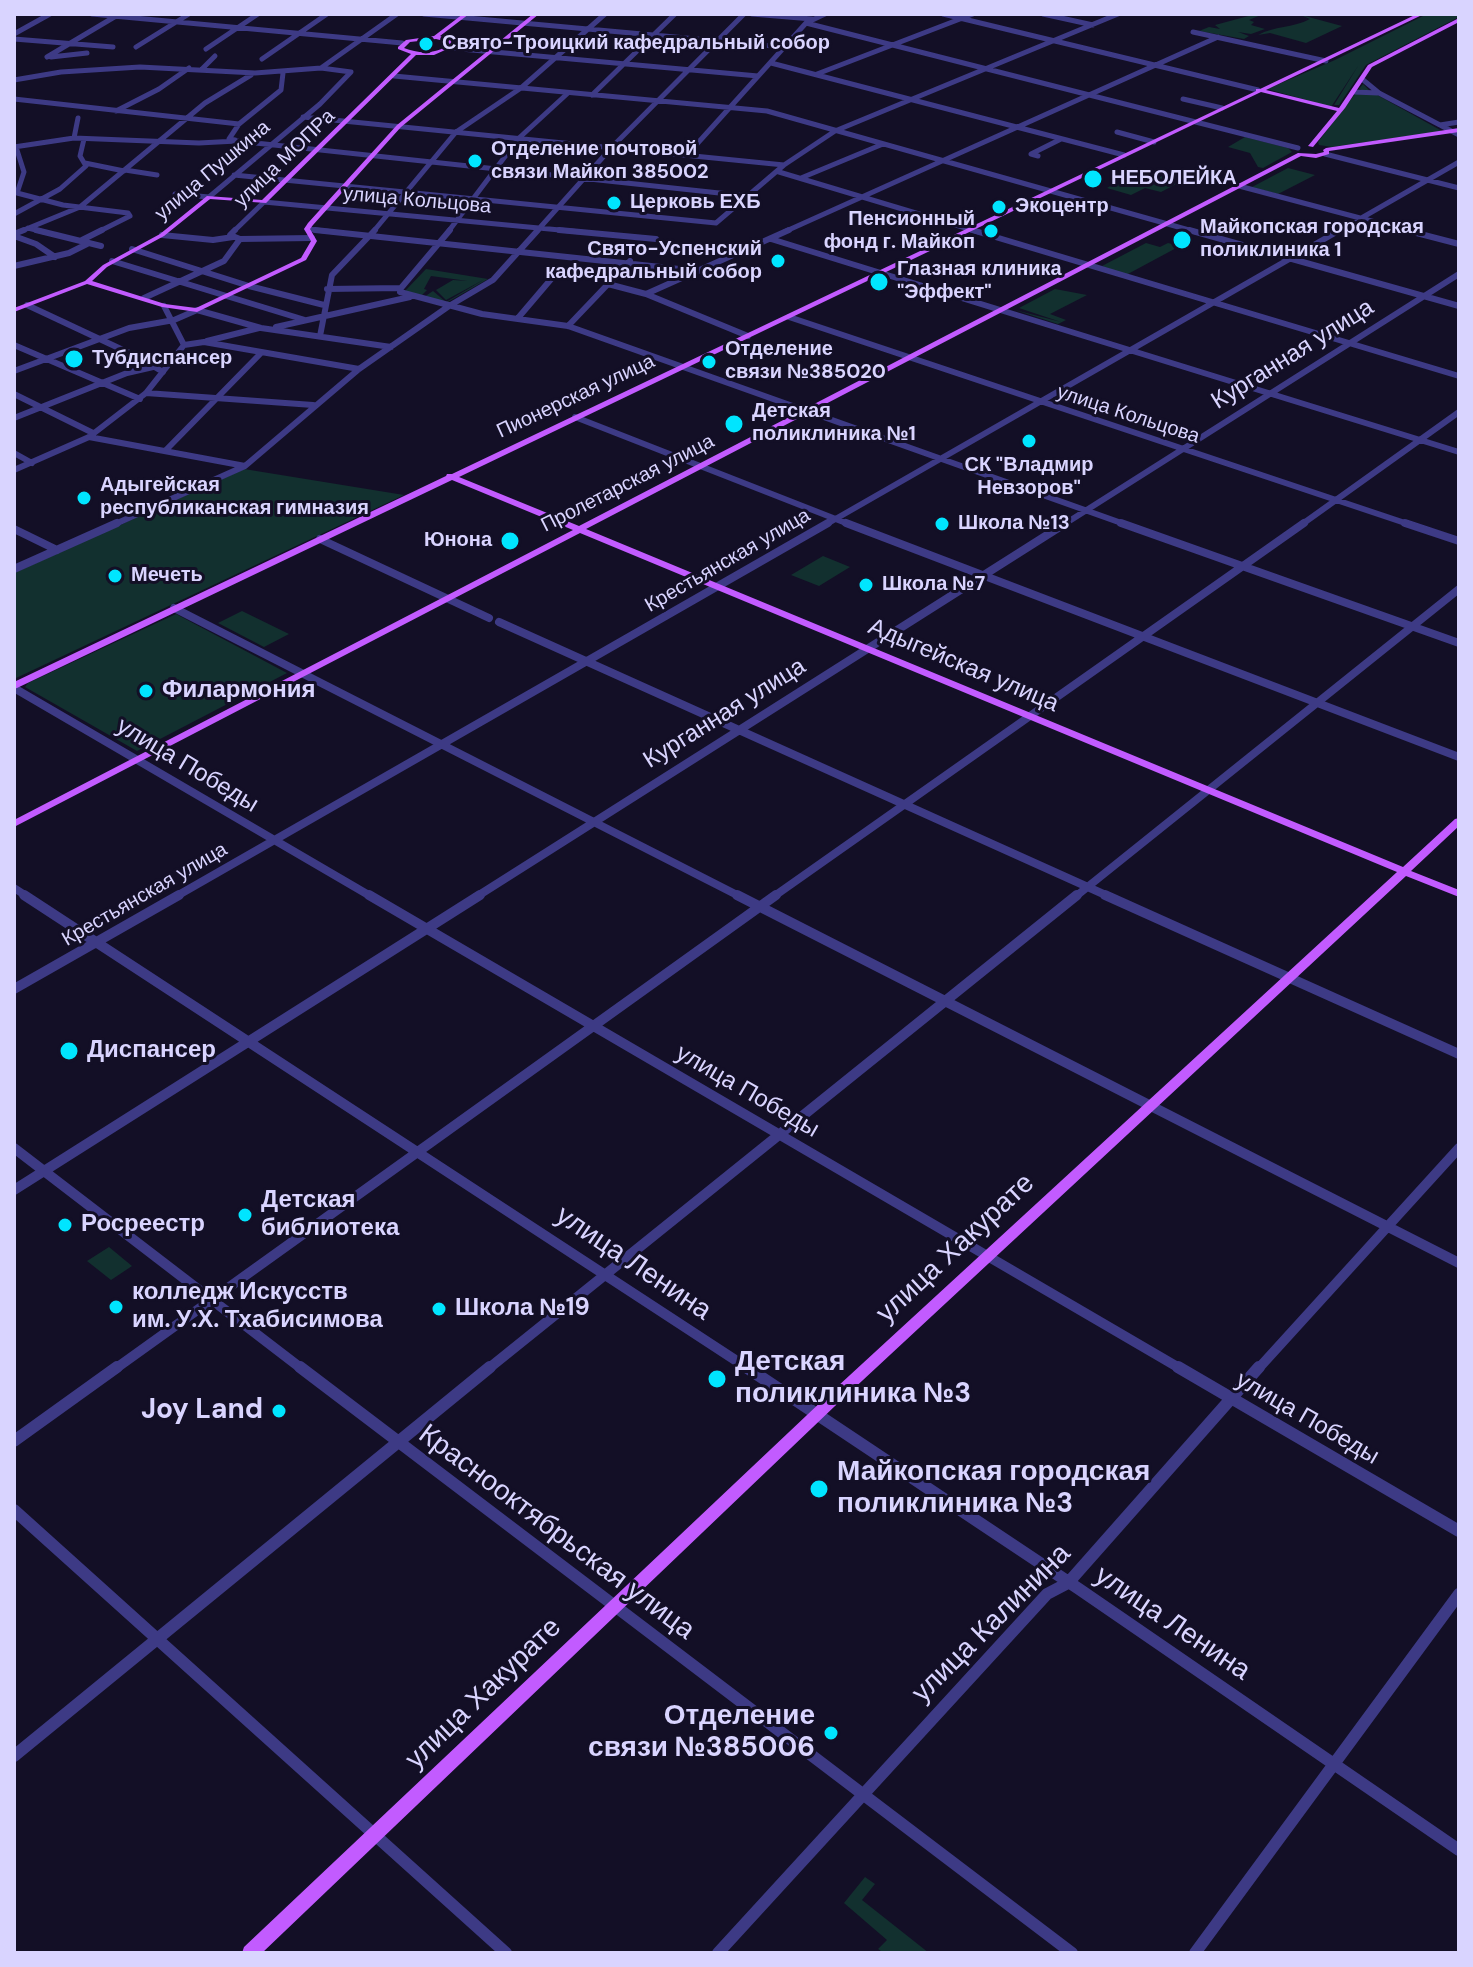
<!DOCTYPE html>
<html>
<head>
<meta charset="utf-8">
<style>
	body { margin:0 }
	#map { position:relative; width:1473px; height:1967px; overflow:hidden; background:#130f26; font-family:"DM Sans",sans-serif }
	canvas { display:block }
	.frame { position:absolute; inset:0; border:16px solid #d9d4ff; pointer-events:none }
</style>
</head>
<body>
<div id="map">
<canvas width="1473" height="1967"></canvas>
<div class="frame"></div>
</div>
<script>
const c = document.querySelector('canvas').getContext('2d');
c.lineJoin = 'round';
function fill(path, color) { c.fillStyle = color; c.fill(path, 'evenodd'); }
function stroke(path, color, width, dash) { c.strokeStyle = color; c.lineWidth = width; c.lineCap = dash ? 'butt' : 'round'; c.setLineDash(dash || []); c.stroke(path); }
function write(font, color, halo, rows, align = 'center') {
  c.font = font + ' "DM Sans",sans-serif'; c.lineWidth = 6; c.setLineDash([]); c.textBaseline = 'middle'; c.strokeStyle = halo; c.fillStyle = color; for (const [text, x, y, turn = 0] of rows) {
    c.save(); c.translate(x, y); c.rotate((+turn || 0) * Math.PI / 180); c.textAlign = isNaN(turn) ? turn : align; if (halo) c.strokeText(text, 0, 0); c.fillText(text, 0, 0); c.restore();
  }
}
fill(new Path2D(`
	M1256,14H1263L1249,20L1254,22L1251,25L1265,29L1251,34L1238,32L1249,36L1244,39L1199,31L1209,27L1220,29L1215,25Z
	M1427,14H1459V17L1366,65L1339,105H1334L1358,66L1331,107L1267,89L1335,60Z
	M1301,15L1342,26L1306,43L1270,33L1258,35C1274,26 1293,28 1310,19Z
	M1363,84L1370,91L1442,131L1332,147L1319,145L1318,142L1355,94L1362,90L1359,89Z
	M1245,137L1288,148L1292,152L1263,168L1258,167L1250,153L1228,147Z
	M1288,168L1315,175L1278,194L1252,187Z
	M1169,169L1198,173L1161,192L1145,188L1131,195L1107,188L1129,175L1152,181L1172,171Z
	M1146,243L1160,247L1168,243L1180,246L1126,275L1102,266Z
	M426,269L488,279L446,303L424,297L433,291L446,302L485,279L446,300L436,290L453,280L468,281L431,276L424,289L427,290L421,296L405,291Z
	M1055,289L1087,295L1050,314L1066,320L1058,324L1015,310L1061,322L1019,308Z
	M244,469L404,495L14,679V573Z
	M823,556L850,567L819,586L791,575Z
	M242,611L289,634L264,647L218,623Z
	M176,614L287,673L137,751L25,687L28,683Z
	M109,1247L132,1266L111,1280L87,1261Z
	M865,1877L875,1884L862,1900L929,1953H884L878,1949L887,1940L844,1903Z`), '#12302f');
stroke(new Path2D(`
	M92,14L402,43
	M424,14L784,47
	M752,14L812,19
	M943,14L1258,90
	M1043,14L1093,25
	M806,23L1298,148
	M1193,32L1326,61
	M14,34L50,14
	M14,39L113,47
	M136,47L189,14
	M450,48L758,76
	M206,49L258,14
	M47,57L116,16
	M51,57L87,53
	M262,59L327,14
	M771,63L1124,155
	M321,68L397,14
	M202,69L215,56
	M817,74L973,14
	M394,76L767,111L1196,232
	M1362,79L1379,93L1459,135
	M14,80L61,72L140,67L255,73L321,68L351,72L320,104L209,197L175,194
	M1354,92L1378,93
	M592,95L675,14
	M14,99L239,124
	M1183,99L1222,108
	M116,111L159,89L189,68
	M303,117L784,165
	M1440,125L1459,122
	M1117,132L1154,142
	M74,138L78,118
	M235,140L229,139L239,124L281,90L283,73
	M14,147L74,138L199,143L237,141L747,196
	M16,147L24,172L17,193L63,205L128,213L130,216
	M1325,154L1459,188
	M687,155L806,23L825,14
	M1038,156L1031,154L1061,139
	M85,163L124,171
	M125,170L157,175
	M779,172L979,232
	M234,175L716,223L784,165L835,131L1118,14
	M801,178L883,144
	M1239,186L1413,232
	M14,214L60,189L86,166L80,156L84,139
	M28,228L44,232
	M307,229L334,232
	M19,232L80,207L205,103L251,75
	M98,232L130,216
	M233,232L264,202L581,232
	M373,232L456,132L521,88L605,14
	M448,232L519,138L568,93
	M536,232L612,147L744,14
	M784,232L1218,37
	M1337,232L1459,162`), '#3d3a85', 5);
stroke(new Path2D(`
	M36,230L101,246
	M315,230L698,271
	M559,230L656,239
	M972,230L1459,376
	M1189,230L1459,306
	M1405,230L1459,244
	M14,234L24,230
	M162,235L213,240L233,237
	M14,236L36,244L55,257
	M240,239L312,238
	M771,239L1459,452
	M82,240L102,230
	M132,249L249,286L324,305
	M112,261L305,320
	M14,266L69,253L87,244
	M608,284L646,294L748,336
	M401,288L400,292L482,314L568,326L1127,525
	M401,288L450,230
	M327,289L401,288
	M646,294L789,230
	M144,298L224,261L240,239L230,235L235,230
	M27,305L138,357L163,372
	M164,306L184,345
	M789,317L1411,525
	M518,318L558,271
	M568,326L630,261
	M276,327L410,297
	M320,336L332,275L375,230
	M207,341L259,328
	M14,345L140,399
	M184,345L204,342L359,369
	M14,371L129,328L174,320L197,310L261,328L391,347
	M146,393L313,405
	M14,394L93,433
	M575,417L851,525
	M14,418L127,373L153,367
	M89,437L245,466
	M166,450L261,353
	M14,453L32,463
	M14,470L89,437L146,393L184,345
	M113,525L245,466L359,369L449,306L493,280L538,230
	M825,525L1340,230
	M1063,525L1459,274
	M1301,525L1459,412`), '#3d3a85', 6);
stroke(new Path2D(`
	M846,523L1459,757
	M1121,523L1459,643
	M1405,523L1459,541
	M14,529L57,550
	M320,539L489,618
	M14,569L117,523
	M174,608L741,897
	M499,622L1110,897
	M14,688L372,897
	M14,888L28,897
	M175,897L828,523
	M476,897L1066,523
	M773,897L1304,523
	M1075,897L1459,589`), '#3d3a85', 8);
stroke(new Path2D(`
	M24,895L749,1369
	M369,895L1181,1369
	M737,895L1459,1263
	M1105,895L1459,1054
	M14,989L179,895
	M14,1148L302,1369
	M14,1190L480,895
	M115,1369L776,895
	M488,1369L1077,895
	M1258,1369L1459,1148`), '#3d3a85', 10);
stroke(new Path2D(`
	M300,1367L1072,1953
	M746,1367L1079,1589L1459,1850
	M1178,1367L1459,1531
	M14,1441L117,1367
	M14,1510L506,1953
	M14,1756L490,1367
	M718,1953L1047,1594L1068,1583L1259,1367
	M1195,1953L1459,1594`), '#3d3a85', 12);
fill(new Path2D(`
	M463,14H469L440,36L452,40L454,46L434,55H416L266,203L210,199L164,236L107,267L92,281L165,304L196,308L301,258L311,241L304,229L308,223L397,125L533,14H539L401,127L313,225L310,229L317,241L306,260L197,312L162,307L87,284L14,312V308L85,281L103,265L160,234L207,196L262,200L411,54L398,49V47L406,40L434,36ZM436,39L448,42L449,45C435,54 419,54 404,48L410,42Z
	M1417,14H1424L1266,90L1339,108L1368,65L1459,18V22L1372,67L1345,108L1313,147L1308,146L1337,111L1261,92L459,477L579,526L1298,153L1316,154L1324,152L1323,150L1326,148L1459,128V132L1329,151V154L1316,158L1301,156L586,529L1403,867L1455,819L1459,818V826L1411,871L1459,890V897L1406,876L835,1406L262,1953H242L244,1947L825,1398L1397,872L580,533L14,827V820L573,530L452,480L17,688L14,689V682L446,476L447,474H452L1256,91V89H1260Z`), '#c25bff');
for (const [x, y, r, color] of [
	[426,44,8,"#00e5ff"],
	[475,161,8,"#00e5ff"],
	[1093,179,10,"#00e5ff"],
	[614,203,8,"#00e5ff"],
	[999,207,8,"#00e5ff"],
	[991,231,8,"#00e5ff"],
	[1182,240,10,"#00e5ff"],
	[778,261,8,"#00e5ff"],
	[879,282,10,"#00e5ff"],
	[74,359,10,"#00e5ff"],
	[709,362,8,"#00e5ff"],
	[734,424,10,"#00e5ff"],
	[1029,441,8,"#00e5ff"],
	[84,498,8,"#00e5ff"],
	[942,524,8,"#00e5ff"],
	[510,541,10,"#00e5ff"],
	[115,576,8,"#00e5ff"],
	[866,585,8,"#00e5ff"],
	[146,691,8,"#00e5ff"],
	[69,1051,10,"#00e5ff"],
	[245,1215,8,"#00e5ff"],
	[65,1225,8,"#00e5ff"],
	[116,1307,8,"#00e5ff"],
	[439,1309,8,"#00e5ff"],
	[717,1379,10,"#00e5ff"],
	[279,1411,8,"#00e5ff"],
	[819,1489,10,"#00e5ff"],
	[831,1733,8,"#00e5ff"]
]) { const dot = new Path2D(); dot.arc(x, y, r, 0, 2 * Math.PI); c.fillStyle = color; c.fill(dot); stroke(dot, '#130f26', 3); }
write('bold 20px', '#d9d4ff', '#130f26', [
	["Свято-Троицкий кафедральный собор",442,44],
	["Отделение почтовой",491,150],
	["связи Майкоп 385002",491,173],
	["НЕБОЛЕЙКА",1111,179],
	["Церковь ЕХБ",630,203],
	["Экоцентр",1015,207],
	["Пенсионный",975,220,"right"],
	["фонд г. Майкоп",975,243,"right"],
	["Майкопская городская",1200,228],
	["поликлиника 1",1200,251],
	["Свято-Успенский",762,250,"right"],
	["кафедральный собор",762,273,"right"],
	["Глазная клиника",897,270],
	["\"Эффект\"",897,293],
	["Отделение",725,350],
	["связи №385020",725,373],
	["Тубдиспансер",92,359],
	["Детская",752,412],
	["поликлиника №1",752,435],
	["СК \"Владмир",1029,466,"center"],
	["Невзоров\"",1029,489,"center"],
	["Адыгейская",100,486],
	["республиканская гимназия",100,509],
	["Школа №13",958,524],
	["Юнона",492,541,"right"],
	["Мечеть",131,576],
	["Школа №7",882,585]
], 'left');
write('20px', '#d9d4ff', '#130f26', [
	["улица МОПРа",285,159,-44],
	["улица Пушкина",213,171,-40],
	["улица Кольцова",417,201,5],
	["Пионерская улица",576,397,-25],
	["улица Кольцова",1128,415,18],
	["Пролетарская улица",628,484,-27],
	["Крестьянская улица",728,561,-30],
	["Крестьянская улица",145,895,-30]
]);
write('24px', '#d9d4ff', '#130f26', [
	["Курганная улица",1293,355,-32],
	["Адыгейская улица",963,666,23],
	["Курганная улица",725,714,-32],
	["улица Победы",187,766,31],
	["улица Победы",747,1092,30],
	["улица Победы",1307,1419,30]
]);
write('bold 24px', '#d9d4ff', '#130f26', [
	["Филармония",162,691],
	["Диспансер",87,1051],
	["Детская",261,1201],
	["библиотека",261,1229],
	["Росреестр",81,1225],
	["колледж Искусств",132,1293],
	["им. У.Х. Тхабисимова",132,1321],
	["Школа №19",455,1309]
], 'left');
write('28px', '#d9d4ff', '#130f26', [
	["улица Хакурате",956,1249,-43],
	["улица Ленина",633,1264,34],
	["Краснооктябрьская улица",556,1533,37],
	["улица Калинина",992,1624,-45],
	["улица Ленина",1172,1624,34],
	["улица Хакурате",484,1694,-44]
]);
write('bold 28px', '#d9d4ff', '#130f26', [
	["Детская",735,1363],
	["поликлиника №3",735,1395],
	["Joy Land",263,1411,"right"],
	["Майкопская городская",837,1473],
	["поликлиника №3",837,1505],
	["Отделение",815,1717,"right"],
	["связи №385006",815,1749,"right"]
], 'left');
</script>
</body>
</html>
